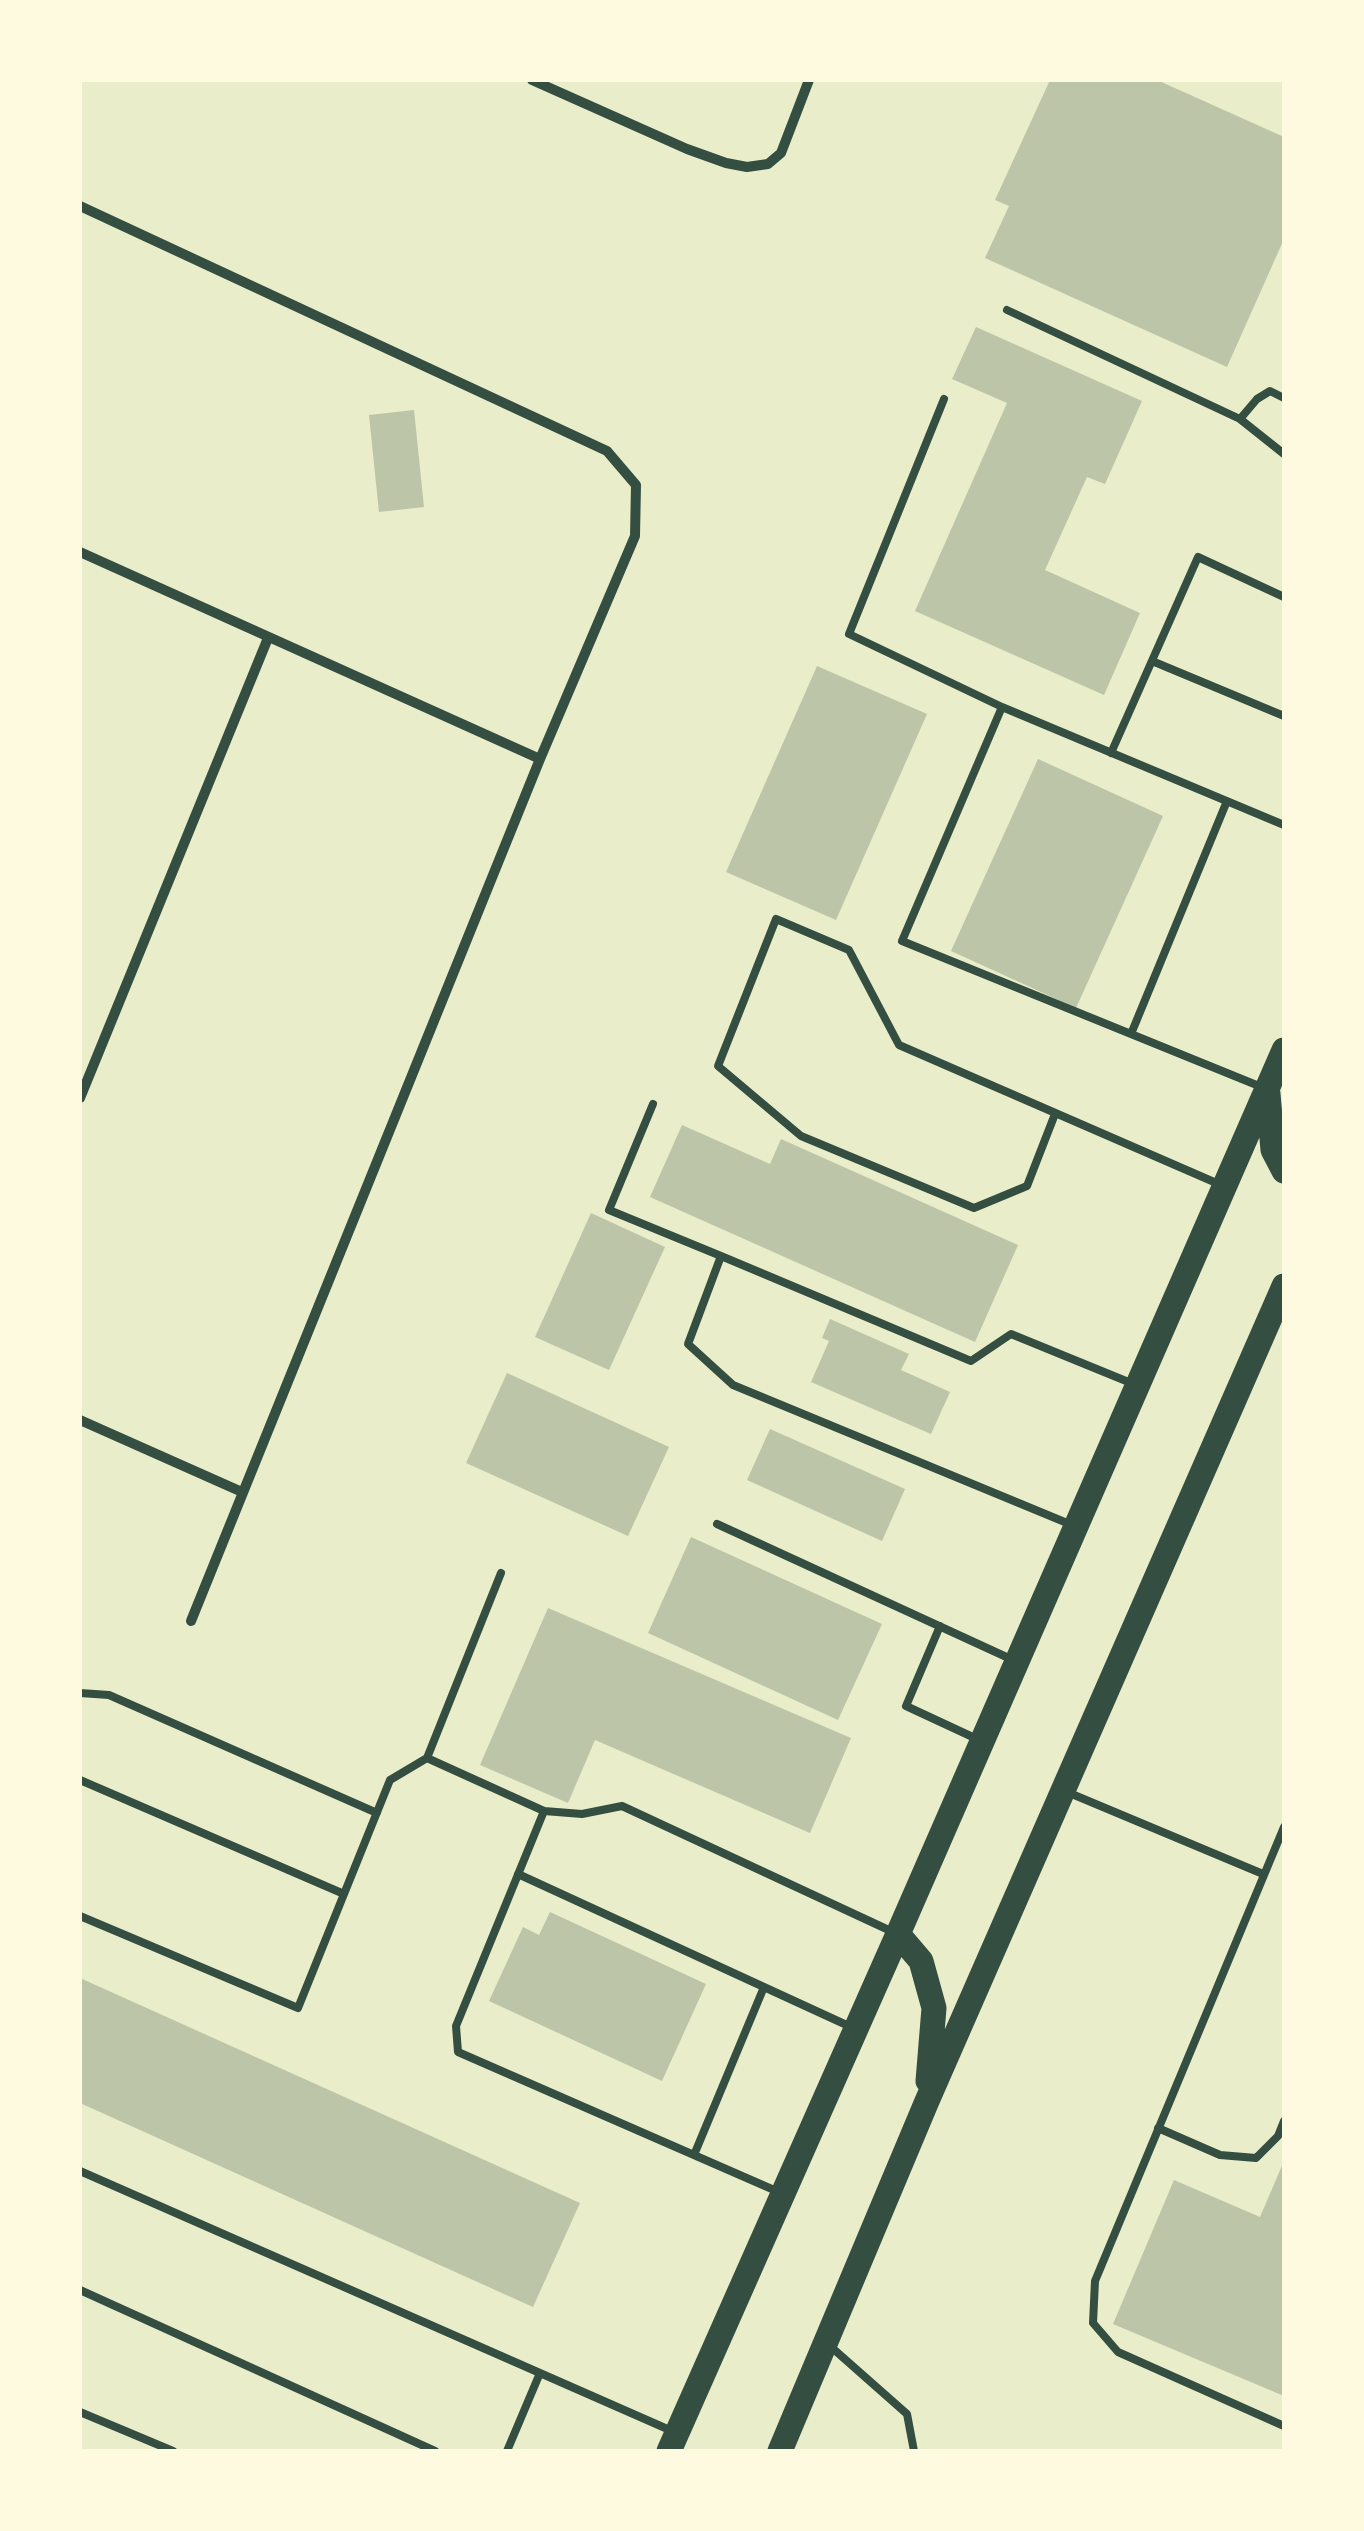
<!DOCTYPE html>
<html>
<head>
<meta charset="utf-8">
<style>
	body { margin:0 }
	#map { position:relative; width:1364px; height:2531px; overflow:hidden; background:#e9edc9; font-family:Quicksand,sans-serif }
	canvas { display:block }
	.frame { position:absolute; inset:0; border:82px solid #fefae0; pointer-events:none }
</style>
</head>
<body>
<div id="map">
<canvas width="1364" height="2531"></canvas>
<div class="frame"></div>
</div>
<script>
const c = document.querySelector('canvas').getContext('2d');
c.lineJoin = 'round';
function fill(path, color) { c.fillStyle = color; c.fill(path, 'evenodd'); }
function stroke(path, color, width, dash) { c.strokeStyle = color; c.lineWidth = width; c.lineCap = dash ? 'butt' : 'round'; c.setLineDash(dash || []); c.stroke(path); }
fill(new Path2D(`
	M1050,80H1157L1284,137V239L1227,367L985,258L1009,206L995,200Z
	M976,327L1142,401L1105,484L1087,477L1045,570L1140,613L1104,695L915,611L1007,403L952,379Z
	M414,410L424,507L379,512L369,415Z
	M817,666L927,714L836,920L726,872Z
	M1038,759L1163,816L1076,1008L951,951Z
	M682,1125L770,1164L781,1139L1018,1245L975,1342L650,1197Z
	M591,1213L665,1247L609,1370L535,1337Z
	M830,1319L909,1354L901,1370L950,1392L931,1434L811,1382L829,1341L822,1338Z
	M507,1373L669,1447L628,1536L466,1463Z
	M770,1429L905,1489L882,1541L747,1480Z
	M691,1537L882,1624L838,1720L648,1633Z
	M548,1608L851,1738L810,1833L595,1740L568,1803L480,1765Z
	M550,1912L706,1984L662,2081L489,2001L523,1927L539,1935Z
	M80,1978L580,2203L533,2307L80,2103Z
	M1284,2161V2396L1113,2324L1174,2180L1260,2217Z`), '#bcc5a7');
stroke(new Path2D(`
	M1007,310L1240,419L1284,454
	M944,399L849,634L1002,707
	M1240,419L1257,399L1270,391L1284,398
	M1152,661L1284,716
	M1111,753L1198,557L1284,597
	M1131,1034L1227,801
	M1264,1088L902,941L1002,707L1284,825
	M653,1104L609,1210L721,1256
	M1055,1114L1027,1186L974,1208L801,1136L718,1066L776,919L849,950L899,1045L1221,1185
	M717,1524L1013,1660
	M1072,1525L733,1385L688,1344L721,1256L971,1361L1011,1334L1131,1383
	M501,1573L427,1758L544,1811L582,1814L622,1806L893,1932
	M940,1626L906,1706L977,1739
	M80,1693L109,1695L377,1813
	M80,1780L344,1894
	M1067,1792L1263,1874
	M544,1811L456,2026L458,2052L781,2193
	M1284,1827L1095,2281L1093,2323L1118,2352L1284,2426
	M518,1874L851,2027
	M80,1916L298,2008L390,1780L427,1758
	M1158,2128L1220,2155L1256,2158L1278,2136L1284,2121
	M694,2155L764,1987
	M80,2171L672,2431
	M80,2290L435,2451
	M830,2346L907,2414L914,2451
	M80,2412L173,2451
	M507,2451L540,2373`), '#344e41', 8);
stroke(new Path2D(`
	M532,80L687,149L726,163L747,167L768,164L781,153L809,80
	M80,206L607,451L636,485L635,536L540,759L191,1621
	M80,552L540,759
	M80,1098L268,638
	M80,1420L242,1492`), '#344e41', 10);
stroke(new Path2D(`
	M1268,1094L1273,1150L1284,1171
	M898,1934L921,1961L934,2008L928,2081
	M669,2451L898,1934L1284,1050
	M780,2451L927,2101L1284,1286`), '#344e41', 25);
</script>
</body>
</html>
